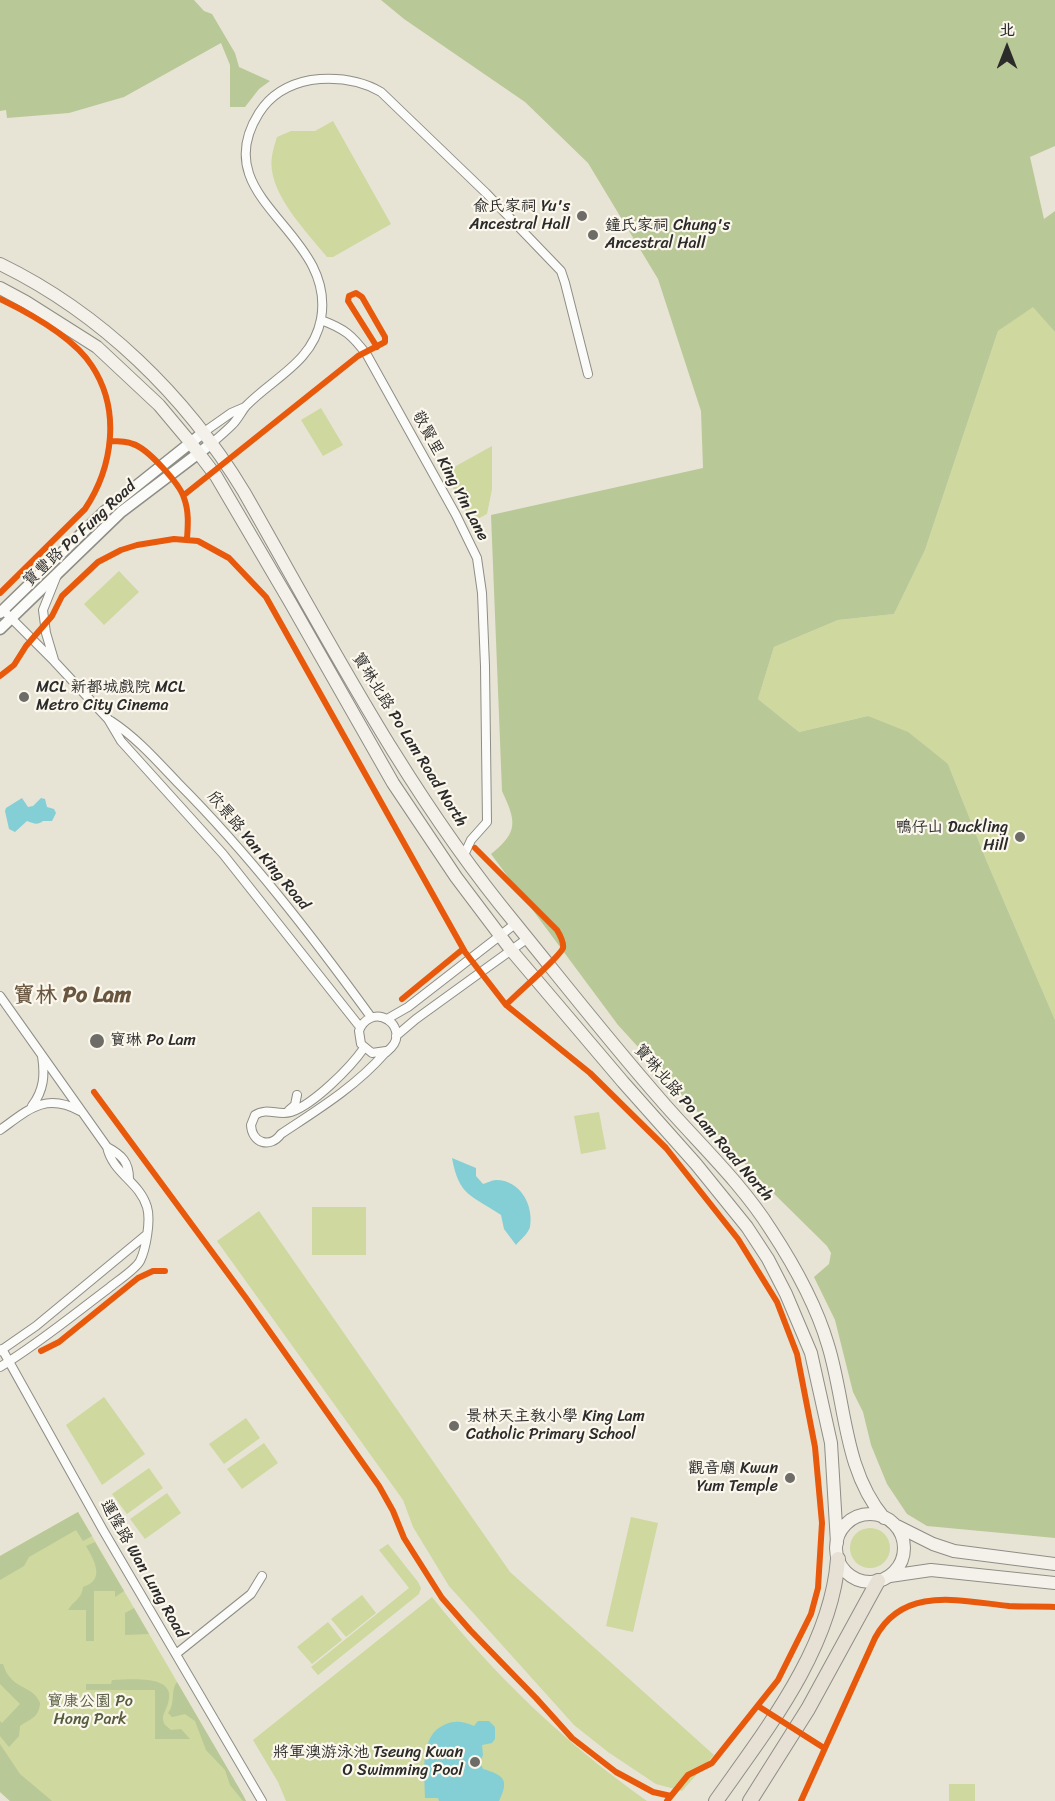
<!DOCTYPE html>
<html>
<head>
<meta charset="utf-8">
<style>
	body { margin:0 }
	#map { position:relative; width:1055px; height:1801px; overflow:hidden; background:#e7e4d5; font-family:Sriracha,"LXGW WenKai TC",sans-serif }
	canvas { display:block }
	.north { position:absolute; left:977px; top:18px; width:60px; height:60px; -webkit-text-stroke:4px #fbf7ec; paint-order:stroke; rotate:0deg; font-size:16px; font-weight:700; line-height:24px; text-align:center; color:#2b2b2b }
	.north::after { content:''; display:block; margin:auto; width:21px; height:27px; background:#2b2b2b; clip-path:polygon(50% 0,100% 100%,50% 72%,0 100%) }
</style>
</head>
<body>
<div id="map">
<canvas width="1055" height="1801"></canvas>
<div class="north">北</div>
</div>
<script>
const c = document.querySelector('canvas').getContext('2d');
c.lineJoin = 'round';
function fill(path, color) { c.fillStyle = color; c.fill(path, 'evenodd'); }
function stroke(path, color, width, dash) { c.strokeStyle = color; c.lineWidth = width; c.lineCap = dash ? 'butt' : 'round'; c.setLineDash(dash || []); c.stroke(path); }
function write(font, color, halo, rows, align = 'center') {
  c.font = font + ' Sriracha,"LXGW WenKai TC",sans-serif'; c.lineWidth = 4.5; c.setLineDash([]); c.textBaseline = 'middle'; c.strokeStyle = halo; c.fillStyle = color; for (const [text, x, y, turn = 0] of rows) {
    c.save(); c.translate(x, y); c.rotate((+turn || 0) * Math.PI / 180); c.textAlign = isNaN(turn) ? turn : align; if (halo) c.strokeText(text, 0, 0); c.fillText(text, 0, 0); c.restore();
  }
}
fill(new Path2D(`
	M333,121L391,224L333,257H327C306,231 266,191 272,156C273,150 275,143 277,137L291,131H315Z
	M1033,306L1055,332V1020L987,862L948,764L868,716L799,732L758,699L774,647L838,620L894,614L925,550L998,331Z
	M321,408L343,445L323,456L301,420Z
	M492,446V489L487,514L472,522L449,481L447,471Z
	M119,571L139,592L104,625L84,604Z
	M599,1112L606,1149L581,1154L574,1116Z
	M312,1207H366V1255H312Z
	M259,1211L510,1572L714,1755L682,1791L656,1784L608,1752L574,1725L449,1586L413,1527L403,1500L217,1241Z
	M104,1397L145,1454L102,1485L66,1425Z
	M246,1418L260,1438L224,1464L209,1444Z
	M264,1443L278,1463L242,1489L227,1469Z
	M149,1468L163,1488L127,1514L112,1494Z
	M167,1493L181,1513L145,1539L130,1519Z
	M78,1512L243,1795L246,1801H10L0,1792V1556Z
	M631,1517L658,1523L633,1632L606,1626Z
	M850 1548a20 20 0 1 1 40 0a20 20 0 1 1-40 0Z
	M388,1544L418,1582L421,1588L419,1594L318,1675L311,1667L409,1588L379,1550Z
	M362,1595L376,1613L346,1637L331,1619Z
	M432,1597C495,1676 565,1743 647,1801H286L278,1782L253,1740Z
	M328,1622L342,1640L312,1664L297,1647Z
	M949,1784H975V1801H949Z`), '#ced89f');
fill(new Path2D(`
	M0,0H194L204,11L212,14L235,53L239,67L270,81L259,89L245,107H230V65L221,43L124,97L69,113L7,118L6,110L0,111Z
	M381,0H1055V146L1030,157L1044,219L1055,211V332L1033,307L998,331L925,550L894,614L838,620L774,647L758,699L799,732L868,716L908,732L948,764L987,862L1055,1020V1538L927,1526L907,1514L887,1484L871,1445L863,1412L853,1392L835,1320L814,1277L829,1264L831,1253L827,1246L755,1175L618,1025L491,854C519,832 516,821 502,791L491,515L703,468L701,411L658,279L588,163L525,102L404,19Z
	M78,1512L92,1536L83,1541L76,1530L29,1557L24,1566L0,1580V1556Z
	M95,1542L124,1591L115,1597V1591H94V1641H86V1610H68C73,1601 82,1599 83,1587C106,1580 94,1560 86,1546Z
	M134,1608L149,1634L125,1635V1613Z
	M0,1664H3C11,1691 33,1684 40,1703C39,1718 30,1719 20,1726L19,1736L9,1747L0,1736V1721L2,1723L20,1704L0,1684Z
	M112,1680C127,1680 178,1673 168,1703C166,1712 160,1715 165,1725L171,1730L181,1729L190,1739H155V1690H86V1684H111Z
	M177,1682L243,1795L246,1801H243L230,1785L225,1770L206,1750L195,1721L185,1714L172,1717L168,1713C176,1703 170,1691 177,1682Z
	M0,1744L20,1774L52,1801H10L0,1792Z`), '#b9c897');
fill(new Path2D(`
	M22,798L28,807L33,806L41,798L45,799L47,807L54,809L56,813L52,821H43C37,826 33,823 27,821L15,832L9,829L5,811L6,808Z
	M452,1158L476,1168V1176L483,1184C487,1183 492,1180 496,1180C520,1180 534,1205 530,1227C528,1234 520,1240 516,1245L504,1229L501,1215C472,1195 459,1197 452,1158Z
	M478,1721H489L495,1727V1739L492,1743L482,1745L483,1755L480,1762L483,1769C503,1775 510,1779 499,1801H439L438,1798H425C425,1774 418,1735 446,1724C456,1720 465,1722 474,1726Z`), '#84ced5');
const minor = new Path2D(`
	M321,320C345,329 352,335 367,355L456,515L477,558L482,593L485,666L487,822L471,840L464,855
	M204,432L231,413L245,407
	M212,443C219,437 226,431 232,425C238,419 241,412 246,406C273,378 313,362 321,319C337,231 204,200 259,113C271,94 289,84 311,80C335,77 360,80 381,92L486,193L561,271L565,283L588,374
	M3,610L54,661L108,719L121,741L223,854L360,1027
	M54,660L46,633L43,610L57,575
	M111,721C137,738 157,761 178,783C249,854 312,936 371,1017
	M0,996L107,1147C113,1174 139,1181 147,1207C151,1220 146,1249 140,1261C136,1269 116,1282 109,1288C73,1315 38,1344 0,1367
	M387,1019L408,1007L515,924
	M396,1036L416,1019L528,938
	M364,1048C350,1068 314,1104 291,1112C278,1116 267,1107 255,1115L251,1125C252,1143 270,1149 281,1134C317,1110 355,1087 384,1054C387,1051 391,1049 394,1044C399,1036 396,1025 388,1020C376,1012 363,1019 359,1031L361,1044L372,1053L386,1051
	M32,1106C44,1090 45,1075 42,1056
	M289,1110L295,1105L297,1095
	M0,1130C28,1110 45,1092 80,1111
	M107,1147C122,1155 129,1162 129,1179
	M2,1349L103,1530L262,1801
	M0,1351L36,1326L146,1235
	M176,1654L251,1594L262,1576`);
const tertiary = new Path2D(`
	M0,613L105,511L204,432
	M0,629L121,512L212,443`);
const secondary = new Path2D(`
	M0,264C101,313 186,396 244,492C328,639 407,793 515,923C563,982 610,1042 660,1099C697,1142 740,1181 771,1230C794,1265 816,1304 828,1345C846,1403 843,1469 884,1518
	M0,288L26,302L97,347L159,405L190,442L216,476L290,602L393,783L456,877L511,950L623,1082L696,1164L747,1227L768,1259L786,1294L811,1353L831,1443L837,1543
	M836 1548a34 34 0 1 1 68 0a34 34 0 1 1-68 0Z
	M897,1526L933,1544L954,1551L1055,1564
	M890,1576L931,1570L1055,1583`);
const primary = new Path2D(`
	M716,1801C766,1730 831,1649 838,1559
	M750,1801L808,1709L878,1581`);
stroke(minor, '#8e8d86', 10);
stroke(tertiary, '#8e8d86', 13);
stroke(secondary, '#8e8d86', 14);
stroke(primary, '#8e8d86', 16);
stroke(minor, '#fbfbf9', 8);
stroke(tertiary, '#fbfbf9', 10);
stroke(secondary, '#f4f1ea', 12);
stroke(primary, '#e7e1d5', 14);
stroke(new Path2D(`
	M0,299C29,313 74,338 92,366C121,410 113,467 85,509L0,593
	M110,441C118,441 126,441 133,444C147,448 180,484 184,498C189,511 188,525 187,539
	M184,495L358,356L385,342V337L362,297L356,293L349,296L348,301L377,347
	M0,676L14,665L26,646L52,616L62,596L98,562L121,550L137,545L174,539L198,541L229,558L266,597L465,952L506,1005L590,1073L666,1148L738,1239L777,1302L797,1354L815,1447L822,1523L818,1588L811,1614L778,1680L712,1763L688,1775L667,1801
	M475,848L557,930C560,935 564,942 563,948C560,957 516,994 506,1005
	M402,999L463,949
	M94,1092L246,1298L379,1486L393,1511L404,1538L442,1598L470,1630L536,1698L572,1738L616,1772L653,1792L671,1796
	M41,1351L59,1342L138,1278L153,1271H165
	M758,1706L824,1748
	M801,1801L875,1638C903,1585 960,1601 1009,1606C1024,1607 1039,1606 1055,1607`), '#e8590c', 6);
for (const [x, y, r, color] of [
	[582,216,6,"#6d6c66"],
	[593,235,6,"#6d6c66"],
	[24,697,6,"#6d6c66"],
	[1020,837,6,"#6d6c66"],
	[97,1041,8,"#6d6c66"],
	[454,1426,6,"#6d6c66"],
	[790,1478,6,"#6d6c66"],
	[475,1762,6,"#6d6c66"]
]) { const dot = new Path2D(); dot.arc(x, y, r, 0, 2 * Math.PI); c.fillStyle = color; c.fill(dot); stroke(dot, '#fbf7ec', 2); }
write('16px', '#2b2b2b', '#fbf7ec', [
	["俞氏家祠 Yu's",570,207],
	["Ancestral Hall",570,225],
	["鐘氏家祠 Chung's",605,226,"left"],
	["Ancestral Hall",605,244,"left"],
	["MCL 新都城戲院 MCL",36,688,"left"],
	["Metro City Cinema",36,706,"left"],
	["鴨仔山 Duckling",1008,828],
	["Hill",1008,846],
	["寶琳 Po Lam",110,1041,"left"],
	["景林天主教小學 King Lam",466,1417,"left"],
	["Catholic Primary School",466,1435,"left"],
	["觀音廟 Kwun",778,1469],
	["Yum Temple",778,1487],
	["將軍澳游泳池 Tseung Kwan",463,1753],
	["O Swimming Pool",463,1771]
], 'right');
write('16px', '#2b2b2b', '#fbf7ec', [
	["敬賢里 King Yin Lane",450,476,62],
	["寶豐路 Po Fung Road",80,534,-43],
	["寶琳北路 Po Lam Road North",409,740,58],
	["欣景路 Yan King Road",258,851,50],
	["寶琳北路 Po Lam Road North",703,1123,49],
	["運隆路 Wan Lung Road",143,1569,60]
]);
write('16px', '#565c40', '#fbf7ec', [
	["寶康公園 Po",90,1702],
	["Hong Park",90,1720]
]);
write('bold 22px', '#695640', '#fbf7ec', [
	["寶林 Po Lam",72,996]
]);
</script>
</body>
</html>
